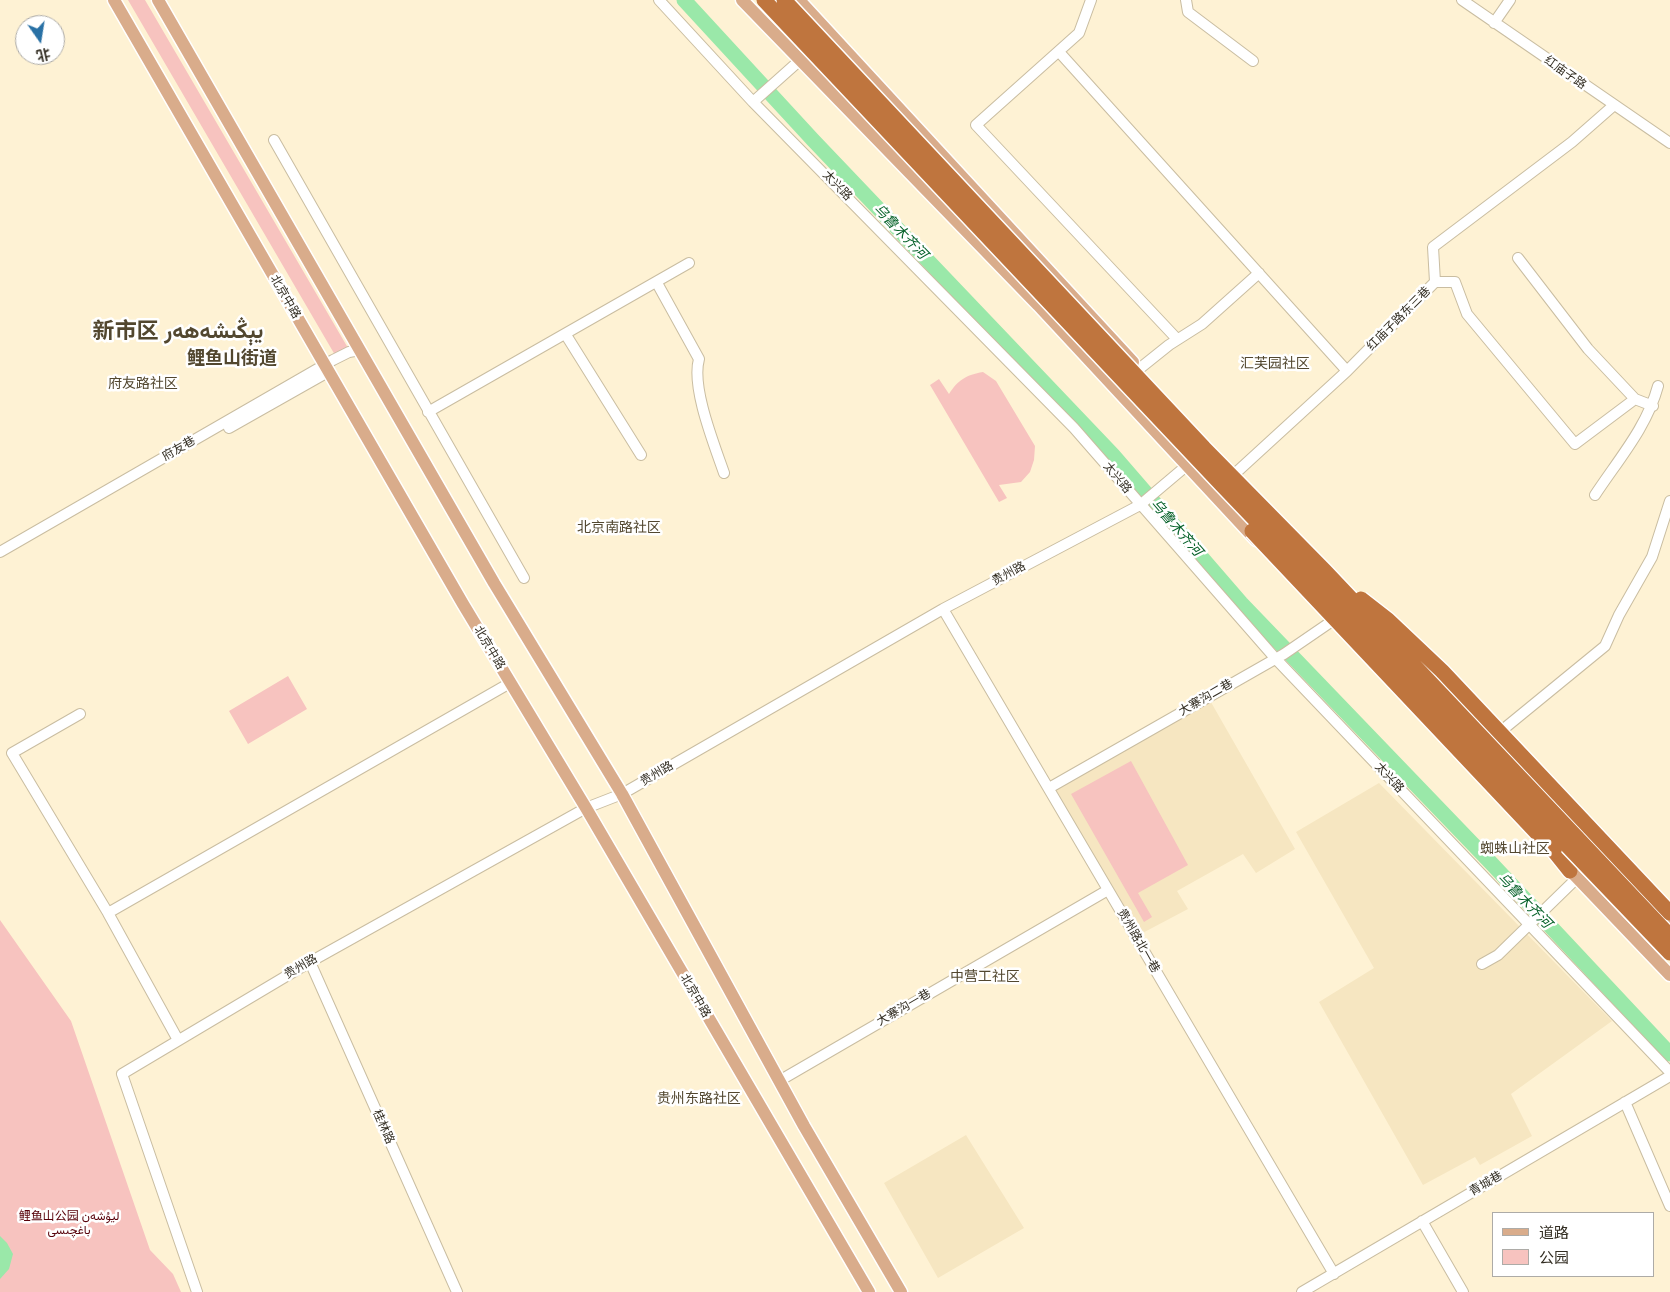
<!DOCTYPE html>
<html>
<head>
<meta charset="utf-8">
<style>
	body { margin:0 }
	#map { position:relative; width:1670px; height:1292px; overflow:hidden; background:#fef2d4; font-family:"Varela Round","Noto Sans SC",sans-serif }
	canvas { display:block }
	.legend { position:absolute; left:1492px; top:1212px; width:162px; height:65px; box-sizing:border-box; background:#fff; border:1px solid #adaba7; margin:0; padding:6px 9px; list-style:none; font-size:15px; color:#332e23 }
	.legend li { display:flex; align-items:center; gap:10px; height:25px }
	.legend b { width:25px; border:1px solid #adaba7 }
	.north { position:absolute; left:15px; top:15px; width:50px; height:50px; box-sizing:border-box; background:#fff; border:1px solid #adaba7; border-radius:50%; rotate:167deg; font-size:14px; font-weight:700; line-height:20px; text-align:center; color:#332e23 }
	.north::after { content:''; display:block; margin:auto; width:18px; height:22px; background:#2971a5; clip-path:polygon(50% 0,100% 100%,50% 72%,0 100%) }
</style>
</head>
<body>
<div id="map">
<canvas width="1670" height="1292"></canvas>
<ul class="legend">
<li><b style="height:6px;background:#d9ac8b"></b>道路</li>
<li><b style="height:14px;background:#f7c3bf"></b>公园</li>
</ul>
<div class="north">北</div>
</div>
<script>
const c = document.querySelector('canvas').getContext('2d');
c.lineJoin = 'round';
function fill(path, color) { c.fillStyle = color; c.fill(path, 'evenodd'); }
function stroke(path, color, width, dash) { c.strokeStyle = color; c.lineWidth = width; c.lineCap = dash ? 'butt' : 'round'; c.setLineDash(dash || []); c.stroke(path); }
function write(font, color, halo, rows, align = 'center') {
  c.font = font + ' "Varela Round",Vazirmatn,"Noto Sans SC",sans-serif'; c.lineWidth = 5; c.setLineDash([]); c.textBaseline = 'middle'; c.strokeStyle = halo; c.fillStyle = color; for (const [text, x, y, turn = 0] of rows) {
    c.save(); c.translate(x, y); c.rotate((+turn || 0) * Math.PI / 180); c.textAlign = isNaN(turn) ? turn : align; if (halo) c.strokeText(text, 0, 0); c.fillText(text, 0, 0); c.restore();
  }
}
fill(new Path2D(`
	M1208,697L1295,849L1256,873L1243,854L1177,891L1188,909L1135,937L1049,788Z
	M1379,783L1612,1021L1511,1094L1532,1136L1480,1165L1475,1157L1423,1185L1319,1002L1374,968L1296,832Z
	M966,1135L1024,1228L938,1278L884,1183Z`), '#f6e6c1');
fill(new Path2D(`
	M128,0H145L348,348L335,355Z
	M983,372L996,381L1035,446L1034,460L1030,472L1021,482L999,485L1007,498L999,502L930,385L939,379L949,394C958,380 966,375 983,372Z
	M288,676L307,709L248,744L229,711Z
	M1131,761L1188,865L1138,893L1152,917L1144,922L1071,794Z
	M0,920L71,1021L150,1250L173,1274L181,1292H0Z`), '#f7c3bf');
fill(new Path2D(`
	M0,1236L7,1243L13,1254L9,1269L0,1279Z`), '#9ae8a9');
stroke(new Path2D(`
	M684,0L813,140L1113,455L1241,603L1492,864L1670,1054`), '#9ae8a9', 15);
const minor = new Path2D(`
	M659,0L753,102L1074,428L1275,658L1670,1072
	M1091,0L1079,33L976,125L1177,339
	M1186,0L1188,12L1253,61
	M1462,0L1670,143
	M1494,23L1510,0
	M1060,53L1347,371
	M753,102L799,61
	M274,140L524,578
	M1518,258L1588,349L1635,399L1653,406
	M1435,282H1455L1467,314L1575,444L1635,399
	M657,283L699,359C691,387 714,444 724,473
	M566,335L641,455
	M1139,369L1169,345L1202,324L1259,273
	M428,412L689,263
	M229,428L328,372
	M1228,480L1347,371L1435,282L1433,247L1572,142L1613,106
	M1595,495C1618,460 1647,427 1658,386
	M0,552L333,360L349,352L360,350
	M943,609L1334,1274
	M80,714L12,753L108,913L178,1040
	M1495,736L1605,646L1619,615L1652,557L1670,501
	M1049,788L1284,654L1338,617
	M108,913L510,683
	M310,962L457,1292
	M1482,964L1498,955L1577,878
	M779,1081L1108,890
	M1625,1102L1670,1206
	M1422,1221L1463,1292
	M197,1292L122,1074L310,962L586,808L622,794L943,609L1140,505L1191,462
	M1302,1292L1670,1076`);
const major = new Path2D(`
	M114,0L463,604L586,808L869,1292
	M158,0L494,583L622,794L804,1126L901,1292
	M742,0L1038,305L1256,540
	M799,0L1133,362
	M1419,659L1451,691
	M1562,809L1670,923
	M1564,864L1670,975`);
const highway = new Path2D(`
	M1554,851L1570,871`);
stroke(minor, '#c9bda1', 12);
stroke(major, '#fff', 15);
stroke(highway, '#fff', 18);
stroke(minor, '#fff', 10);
stroke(major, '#d9ac8b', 12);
stroke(highway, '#bf753e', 15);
const highwayBridge = new Path2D(`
	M764,0L1221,484L1670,953
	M784,0L1204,448L1325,571L1670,936
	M1252,531L1554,851
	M1361,599L1388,620L1442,671L1670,913`);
stroke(highwayBridge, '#fff', 18, []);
stroke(highwayBridge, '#bf753e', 15);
write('12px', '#332e23', '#fff', [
	["红庙子路",1565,73,35],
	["太兴路",837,186,46],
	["北京中路",285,297,60],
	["红庙子路东三巷",1399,319,-45],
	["府友巷",179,449,-30],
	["太兴路",1117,478,50],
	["贵州路",1009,574,-28],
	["北京中路",489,648,59],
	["大寨沟二巷",1206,698,-30],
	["贵州路",657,774,-30],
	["太兴路",1389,778,47],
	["贵州路北一巷",1138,941,60],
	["贵州路",301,967,-30],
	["北京中路",695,996,60],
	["大寨沟一巷",904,1008,-30],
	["桂林路",383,1127,66],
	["青城巷",1486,1184,-30]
]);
write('12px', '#570009', '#fff', [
	["鲤鱼山公园 ليۇشەن",69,1217],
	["باغچىسى",69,1231]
]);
write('italic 14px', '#07622a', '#fff', [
	["乌鲁木齐河",900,232,46],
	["乌鲁木齐河",1176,528,49],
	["乌鲁木齐河",1524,901,46]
]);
write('14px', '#52472f', '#fff', [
	["汇芙园社区",1275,364],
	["府友路社区",143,384],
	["北京南路社区",619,528],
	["蜘蛛山社区",1515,849],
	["中营工社区",985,977],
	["贵州东路社区",699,1099]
]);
write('bold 18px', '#52472f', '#fff', [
	["鲤鱼山街道",232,359]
]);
write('bold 22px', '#52472f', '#fff', [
	["新市区 يېڭىشەھەر",178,332]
]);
</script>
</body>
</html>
